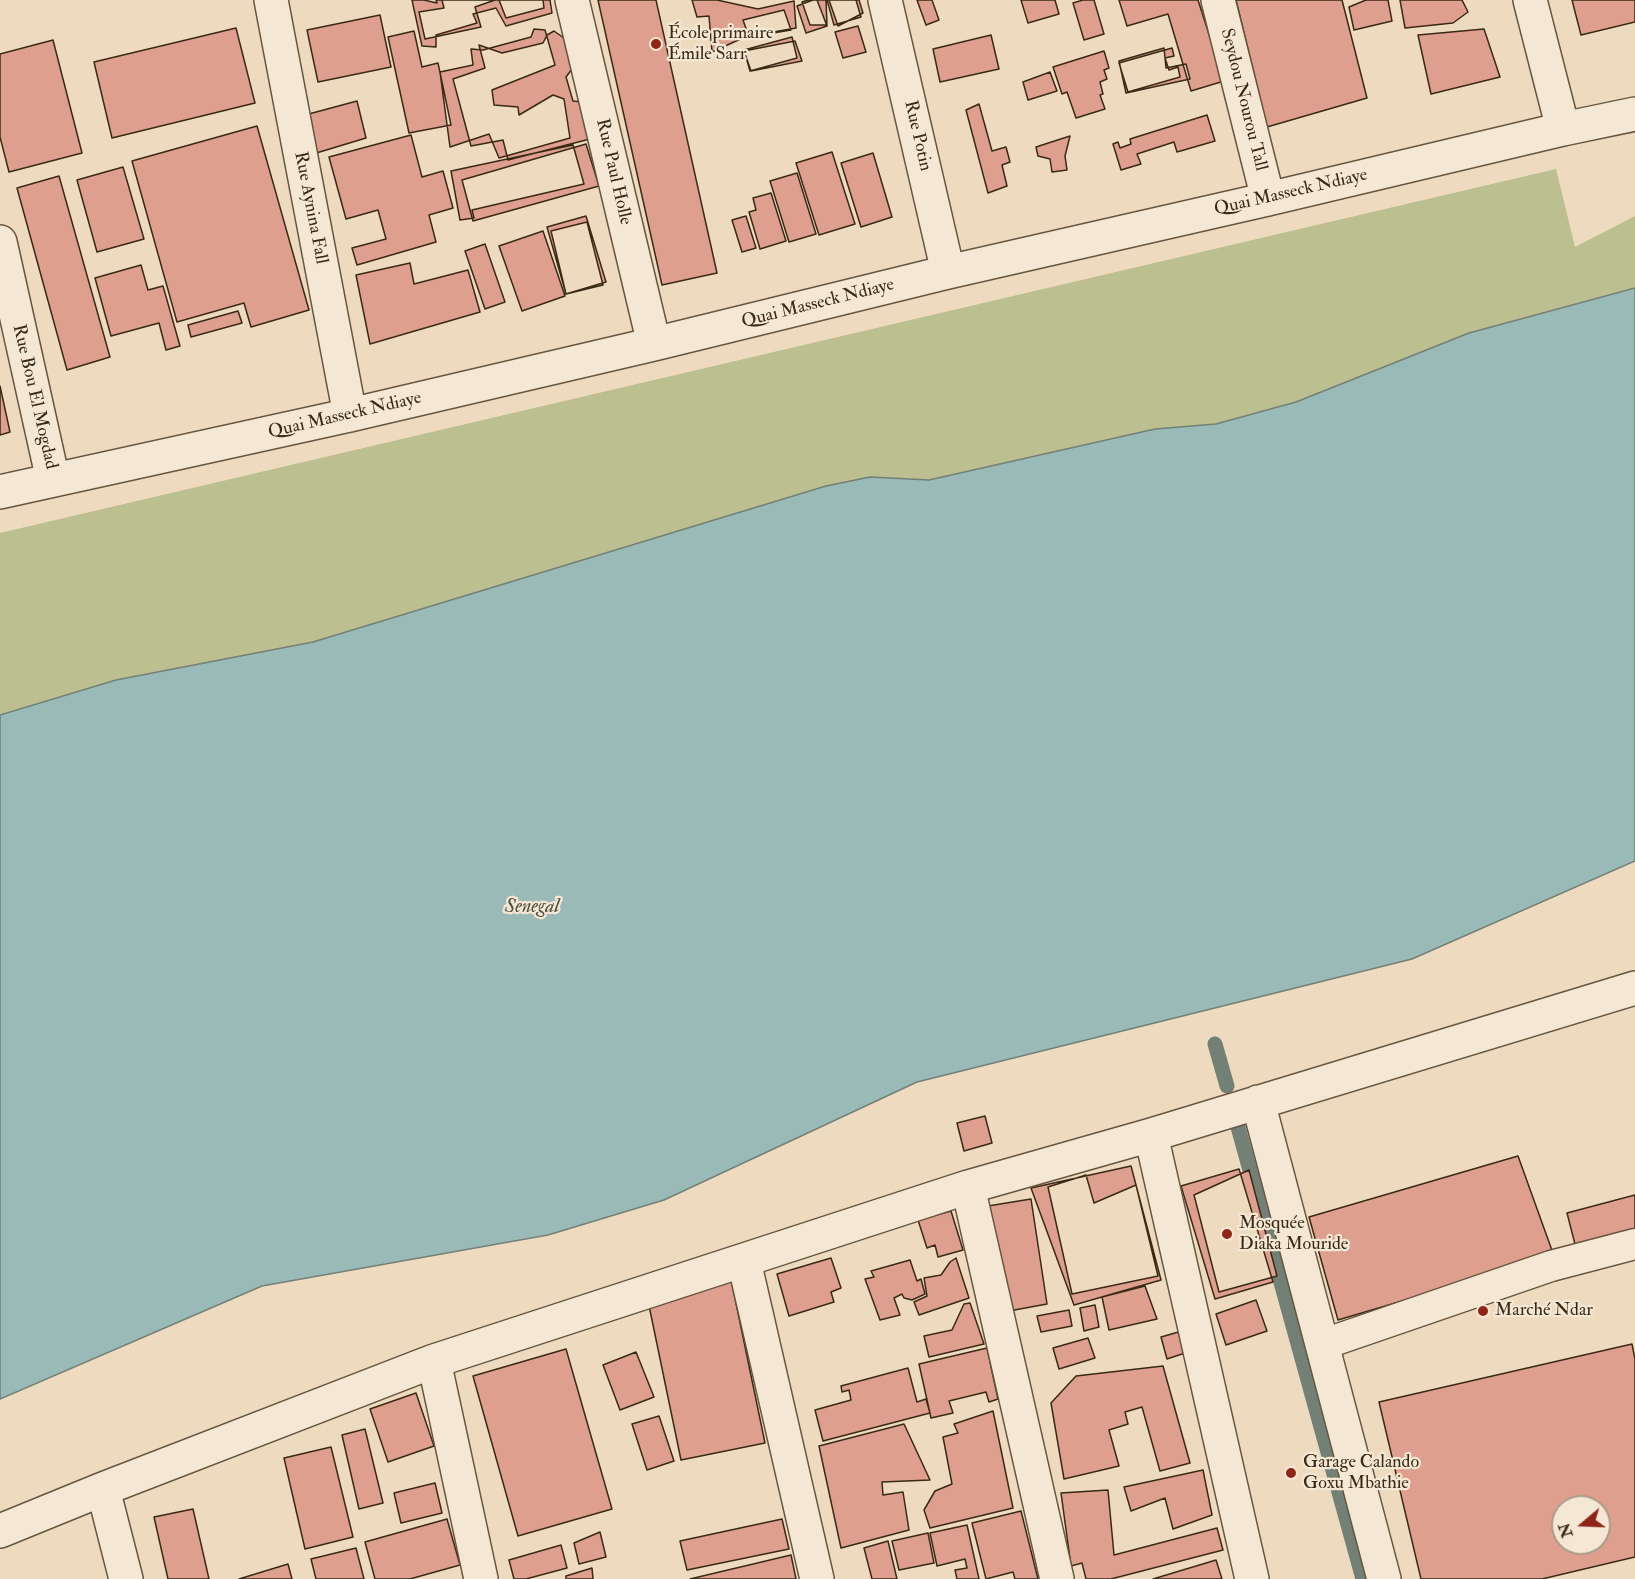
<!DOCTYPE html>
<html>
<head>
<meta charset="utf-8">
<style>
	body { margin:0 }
	#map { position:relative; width:1635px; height:1579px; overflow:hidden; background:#eedbbf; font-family:"IM FELL Double Pica",serif }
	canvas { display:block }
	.north { position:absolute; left:1551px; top:1495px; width:60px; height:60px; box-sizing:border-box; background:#f4e8d5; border:2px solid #a99c88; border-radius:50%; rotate:251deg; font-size:16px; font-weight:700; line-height:24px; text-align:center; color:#392a15 }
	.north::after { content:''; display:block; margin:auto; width:21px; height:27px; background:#8f2418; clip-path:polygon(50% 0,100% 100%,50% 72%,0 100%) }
</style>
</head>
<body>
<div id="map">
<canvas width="1635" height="1579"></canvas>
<div class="north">N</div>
</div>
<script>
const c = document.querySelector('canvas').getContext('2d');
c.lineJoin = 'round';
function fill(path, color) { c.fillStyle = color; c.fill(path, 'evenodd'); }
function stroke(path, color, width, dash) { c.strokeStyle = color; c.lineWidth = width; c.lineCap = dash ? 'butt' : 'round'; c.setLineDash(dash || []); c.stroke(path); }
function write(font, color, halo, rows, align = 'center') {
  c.font = font + ' "IM FELL Double Pica",serif'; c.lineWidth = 4.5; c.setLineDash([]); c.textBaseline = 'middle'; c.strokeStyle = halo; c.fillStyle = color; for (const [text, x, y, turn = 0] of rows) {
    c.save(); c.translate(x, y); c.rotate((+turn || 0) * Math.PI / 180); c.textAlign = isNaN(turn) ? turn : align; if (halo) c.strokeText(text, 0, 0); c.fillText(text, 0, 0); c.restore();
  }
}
fill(new Path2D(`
	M1556,169L1575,247L1635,216V288L1469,333L1296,402L1216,424L1155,429L929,480L870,477L826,486L313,642L116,680L0,715V533Z`), '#bcbf8f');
const water = new Path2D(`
	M1635,288V861L1412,959L917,1082L664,1200L548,1235L262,1286L0,1399V715L116,680L313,642L826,486L870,477L929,480L1155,429L1216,424L1296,402L1469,333Z`);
fill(water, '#9abab7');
stroke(water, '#738076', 1.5);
stroke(new Path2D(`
	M1215,1044L1227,1086
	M1238,1127L1363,1579`), '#738076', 15);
const building = new Path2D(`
	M412,0H424L437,3L436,0H550L552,13L506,26L496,8L473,14L477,23L436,35V47L422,46Z
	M442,0H495L475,7L481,27L425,39L419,12L444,8Z
	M499,0H543L544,8L506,18Z
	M598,0H656L717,273L662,285Z
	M692,0H717L758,9L794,1L796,28L745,37L712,52L709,16L697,17Z
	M808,0H826L827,25H810L802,2Z
	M813,0H817L827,26L806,33L797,6Z
	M827,0H856L861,17L834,25Z
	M829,0H859L863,13L838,26Z
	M917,0H932L939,20L926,25Z
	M1021,0H1055L1059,14L1028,23Z
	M1083,0H1094L1104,34L1084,40L1073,3Z
	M1119,0H1198L1224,81L1191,91L1168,14L1127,26Z
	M1236,0H1342L1367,98L1267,127Z
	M1366,0H1388L1392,21L1354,30L1349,7Z
	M1400,0H1462L1468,12L1453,23L1405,28Z
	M1572,0H1635V22L1581,35Z
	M784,10L791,30L749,37L743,20Z
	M380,15L391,67L318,82L307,30Z
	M858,26L866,52L843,58L835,32Z
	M236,28L255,103L112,138L94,62Z
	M534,29L545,30L555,65L492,90L494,105L518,107L519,115L553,95L564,99L570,138L499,158L489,134L450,147L440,72L473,65L471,49L483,50L531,37Z
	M1484,29L1500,77L1431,94L1418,35Z
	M414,31L422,67L438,63L451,125L409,133L388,37Z
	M554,31L564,38L572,69L566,77L573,101L582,102L590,139L508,160L503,140L471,146L453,79L485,68L479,45L502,53L543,43L547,35Z
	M991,35L999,69L940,82L933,49Z
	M792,37L797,58L750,71L744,50Z
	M53,40L82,153L9,172L0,137V54Z
	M795,41L802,61L751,71L744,51Z
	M1164,48L1166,68L1186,64L1190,79L1126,93L1119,61Z
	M1172,48L1174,56L1165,58L1169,70L1178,67L1180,77L1128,92L1119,63Z
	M1104,51L1109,68L1104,70L1107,79L1100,82L1103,94L1100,95L1105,109L1076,118L1067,92L1062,94L1053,67Z
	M1050,72L1057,91L1028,100L1023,82Z
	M357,101L366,138L313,154L305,115Z
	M979,104L992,151L1006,147L1010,162L1002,165L1007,186L988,193L966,110Z
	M1207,115L1215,141L1177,152L1174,142L1137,154L1141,164L1121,170L1113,144L1118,142L1120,148L1131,144L1130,139Z
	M257,126L309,310L251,327L244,303L177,322L132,161Z
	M411,135L422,177L443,171L453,208L429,215L436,242L357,265L352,248L386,239L378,210L346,219L329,157Z
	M1070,136L1065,156L1067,170L1052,172L1050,159L1038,156L1036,147Z
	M586,144L599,186L473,221L462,180Z
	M573,145L584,184L472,210L474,218L460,220L451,171Z
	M832,152L855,224L819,235L796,163Z
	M873,153L892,217L861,227L841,163Z
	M123,167L144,239L97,252L77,180Z
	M797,173L816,234L789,242L770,181Z
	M59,176L110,357L67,370L17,188Z
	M771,193L786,241L760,249L749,212L756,210L753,198Z
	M586,216L606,282L566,294L547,227Z
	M746,216L756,248L742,252L732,220Z
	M587,222L603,285L566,294L551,231Z
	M543,231L565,296L522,311L499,246Z
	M485,244L505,302L485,309L465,251Z
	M410,263L414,284L468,270L480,312L370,344L356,275Z
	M141,265L148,290L163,286L180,346L166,350L159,323L111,336L95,278Z
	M238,311L242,323L191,337L188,325Z
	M0,386L10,432L0,435Z
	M985,1116L992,1143L964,1151L957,1123Z
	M1518,1156L1554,1256L1338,1320L1309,1217Z
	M1131,1166L1161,1280L1074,1305L1031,1188Z
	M1239,1169L1273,1282L1215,1299L1181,1186Z
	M1249,1170L1277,1276L1219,1292L1194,1195Z
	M1086,1175L1094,1203L1136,1185L1158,1276L1072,1294L1048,1187Z
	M1635,1195V1237L1577,1252L1567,1213Z
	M1031,1199L1047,1304L1009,1311L988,1206Z
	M951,1211L963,1250L938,1257L935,1245L927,1248L918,1220Z
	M831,1258L841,1288L831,1292L834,1302L789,1316L777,1274Z
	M956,1258L969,1298L919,1315L914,1302L927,1296L924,1278L941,1275L950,1262Z
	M910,1260L917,1281L921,1279L925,1294L912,1300L904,1298L902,1294L894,1298L900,1315L880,1320L865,1279L874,1277L871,1271Z
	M731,1279L765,1443L681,1460L647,1296Z
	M1145,1286L1157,1319L1109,1330L1102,1297Z
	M1256,1300L1267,1331L1226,1345L1216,1314Z
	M970,1303L984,1344L929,1357L924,1336L952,1330L964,1304Z
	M1095,1305L1099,1327L1084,1331L1080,1308Z
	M1069,1310L1072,1326L1041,1332L1037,1316Z
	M1182,1331L1188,1352L1167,1359L1161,1337Z
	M1088,1338L1095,1358L1059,1369L1053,1348Z
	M1632,1344L1635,1359V1557L1542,1579H1421L1379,1402ZM1563,1507H1599V1543H1563Z
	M987,1348L998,1399L989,1402L986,1392L949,1401L953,1413L931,1418L919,1364Z
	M566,1349L612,1509L518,1536L473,1376Z
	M636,1352L654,1397L620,1410L603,1365Z
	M1163,1366L1190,1463L1160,1471L1142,1407L1125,1412L1128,1424L1109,1430L1119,1466L1064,1479L1051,1403L1076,1376Z
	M908,1368L917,1402L926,1399L930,1413L823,1441L815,1410L851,1400L849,1390L842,1392L841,1386Z
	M416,1393L434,1446L388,1462L370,1409Z
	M993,1411L1013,1508L930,1528L924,1510L935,1491L952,1484L943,1437L958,1433L954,1424Z
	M659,1416L674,1461L647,1470L632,1424Z
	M904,1424L930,1480L882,1482L883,1495L903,1492L909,1530L841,1548L819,1446Z
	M365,1429L383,1503L359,1509L342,1435Z
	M331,1447L353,1537L305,1549L284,1458Z
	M1203,1470L1212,1515L1173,1529L1165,1498L1131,1511L1124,1487Z
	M435,1483L442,1513L401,1523L394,1493Z
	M1108,1490L1114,1555L1217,1528L1223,1550L1111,1579H1086L1082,1563L1071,1566L1061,1493Z
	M193,1509L209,1579H168L154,1517Z
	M1021,1511L1038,1579H1015L1013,1572L986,1579L972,1523Z
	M447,1519L460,1565L410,1579H375L365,1542Z
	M782,1519L789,1549L687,1570L680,1541Z
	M967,1525L979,1579H957L955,1570L967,1568L965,1559L937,1566L930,1533Z
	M600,1532L606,1557L579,1564L574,1543Z
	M928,1533L934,1563L899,1570L892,1541Z
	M888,1541L897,1579H872L864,1548Z
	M561,1545L567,1568L526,1579H514L509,1560Z
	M356,1548L364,1579H316L311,1559Z
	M791,1555L796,1579H690Z
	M1216,1560L1222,1579H1153Z
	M288,1564L292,1579H239Z
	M592,1568L593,1579H566V1576Z`);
fill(building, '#df9f8f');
stroke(building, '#392a15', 1.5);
const lane = new Path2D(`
	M1321,1345L1551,1266L1635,1244`);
const street = new Path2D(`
	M271,0L350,415
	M572,0L654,344
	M885,0L948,272
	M1218,0L1268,199
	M1530,0L1563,129
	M0,242L53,480
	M0,492L350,415L654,344L948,272L1268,199L1563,129L1635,114
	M1258,1102L1384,1579
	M1151,1135L1252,1579
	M968,1187L1057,1579
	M744,1261L817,1579
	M434,1361L481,1579
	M103,1489L126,1579
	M0,1531L103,1489L434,1361L968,1187L1151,1135L1635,988`);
stroke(lane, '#665640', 33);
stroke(street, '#665640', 36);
stroke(lane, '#f4e8d5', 30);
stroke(street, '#f4e8d5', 33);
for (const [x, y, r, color] of [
	[656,44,6,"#8f2418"],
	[1227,1234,6,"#8f2418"],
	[1483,1311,6,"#8f2418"],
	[1291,1473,6,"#8f2418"]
]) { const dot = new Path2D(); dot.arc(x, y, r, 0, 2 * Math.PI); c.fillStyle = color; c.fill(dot); stroke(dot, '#f4e8d5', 2); }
write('18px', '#392a15', '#f4e8d5', [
	["École primaire",668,34],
	["Émile Sarr",668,55],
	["Mosquée",1239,1224],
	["Diaka Mouride",1239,1245],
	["Marché Ndar",1495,1311],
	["Garage Calando",1303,1463],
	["Goxu Mbathie",1303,1484]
], 'left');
write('18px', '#392a15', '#f4e8d5', [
	["Seydou Nourou Tall",1243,100,76],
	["Rue Potin",917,136,77],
	["Rue Paul Holle",613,172,77],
	["Quai Masseck Ndiaye",1291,193,-13],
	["Rue Aynina Fall",310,208,79],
	["Quai Masseck Ndiaye",818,304,-14],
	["Rue Bou El Mogdad",34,397,77],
	["Quai Masseck Ndiaye",345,416,-13]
]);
write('italic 20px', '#514e3e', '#f4e8d5', [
	["Senegal",532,908]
]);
</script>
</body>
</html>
